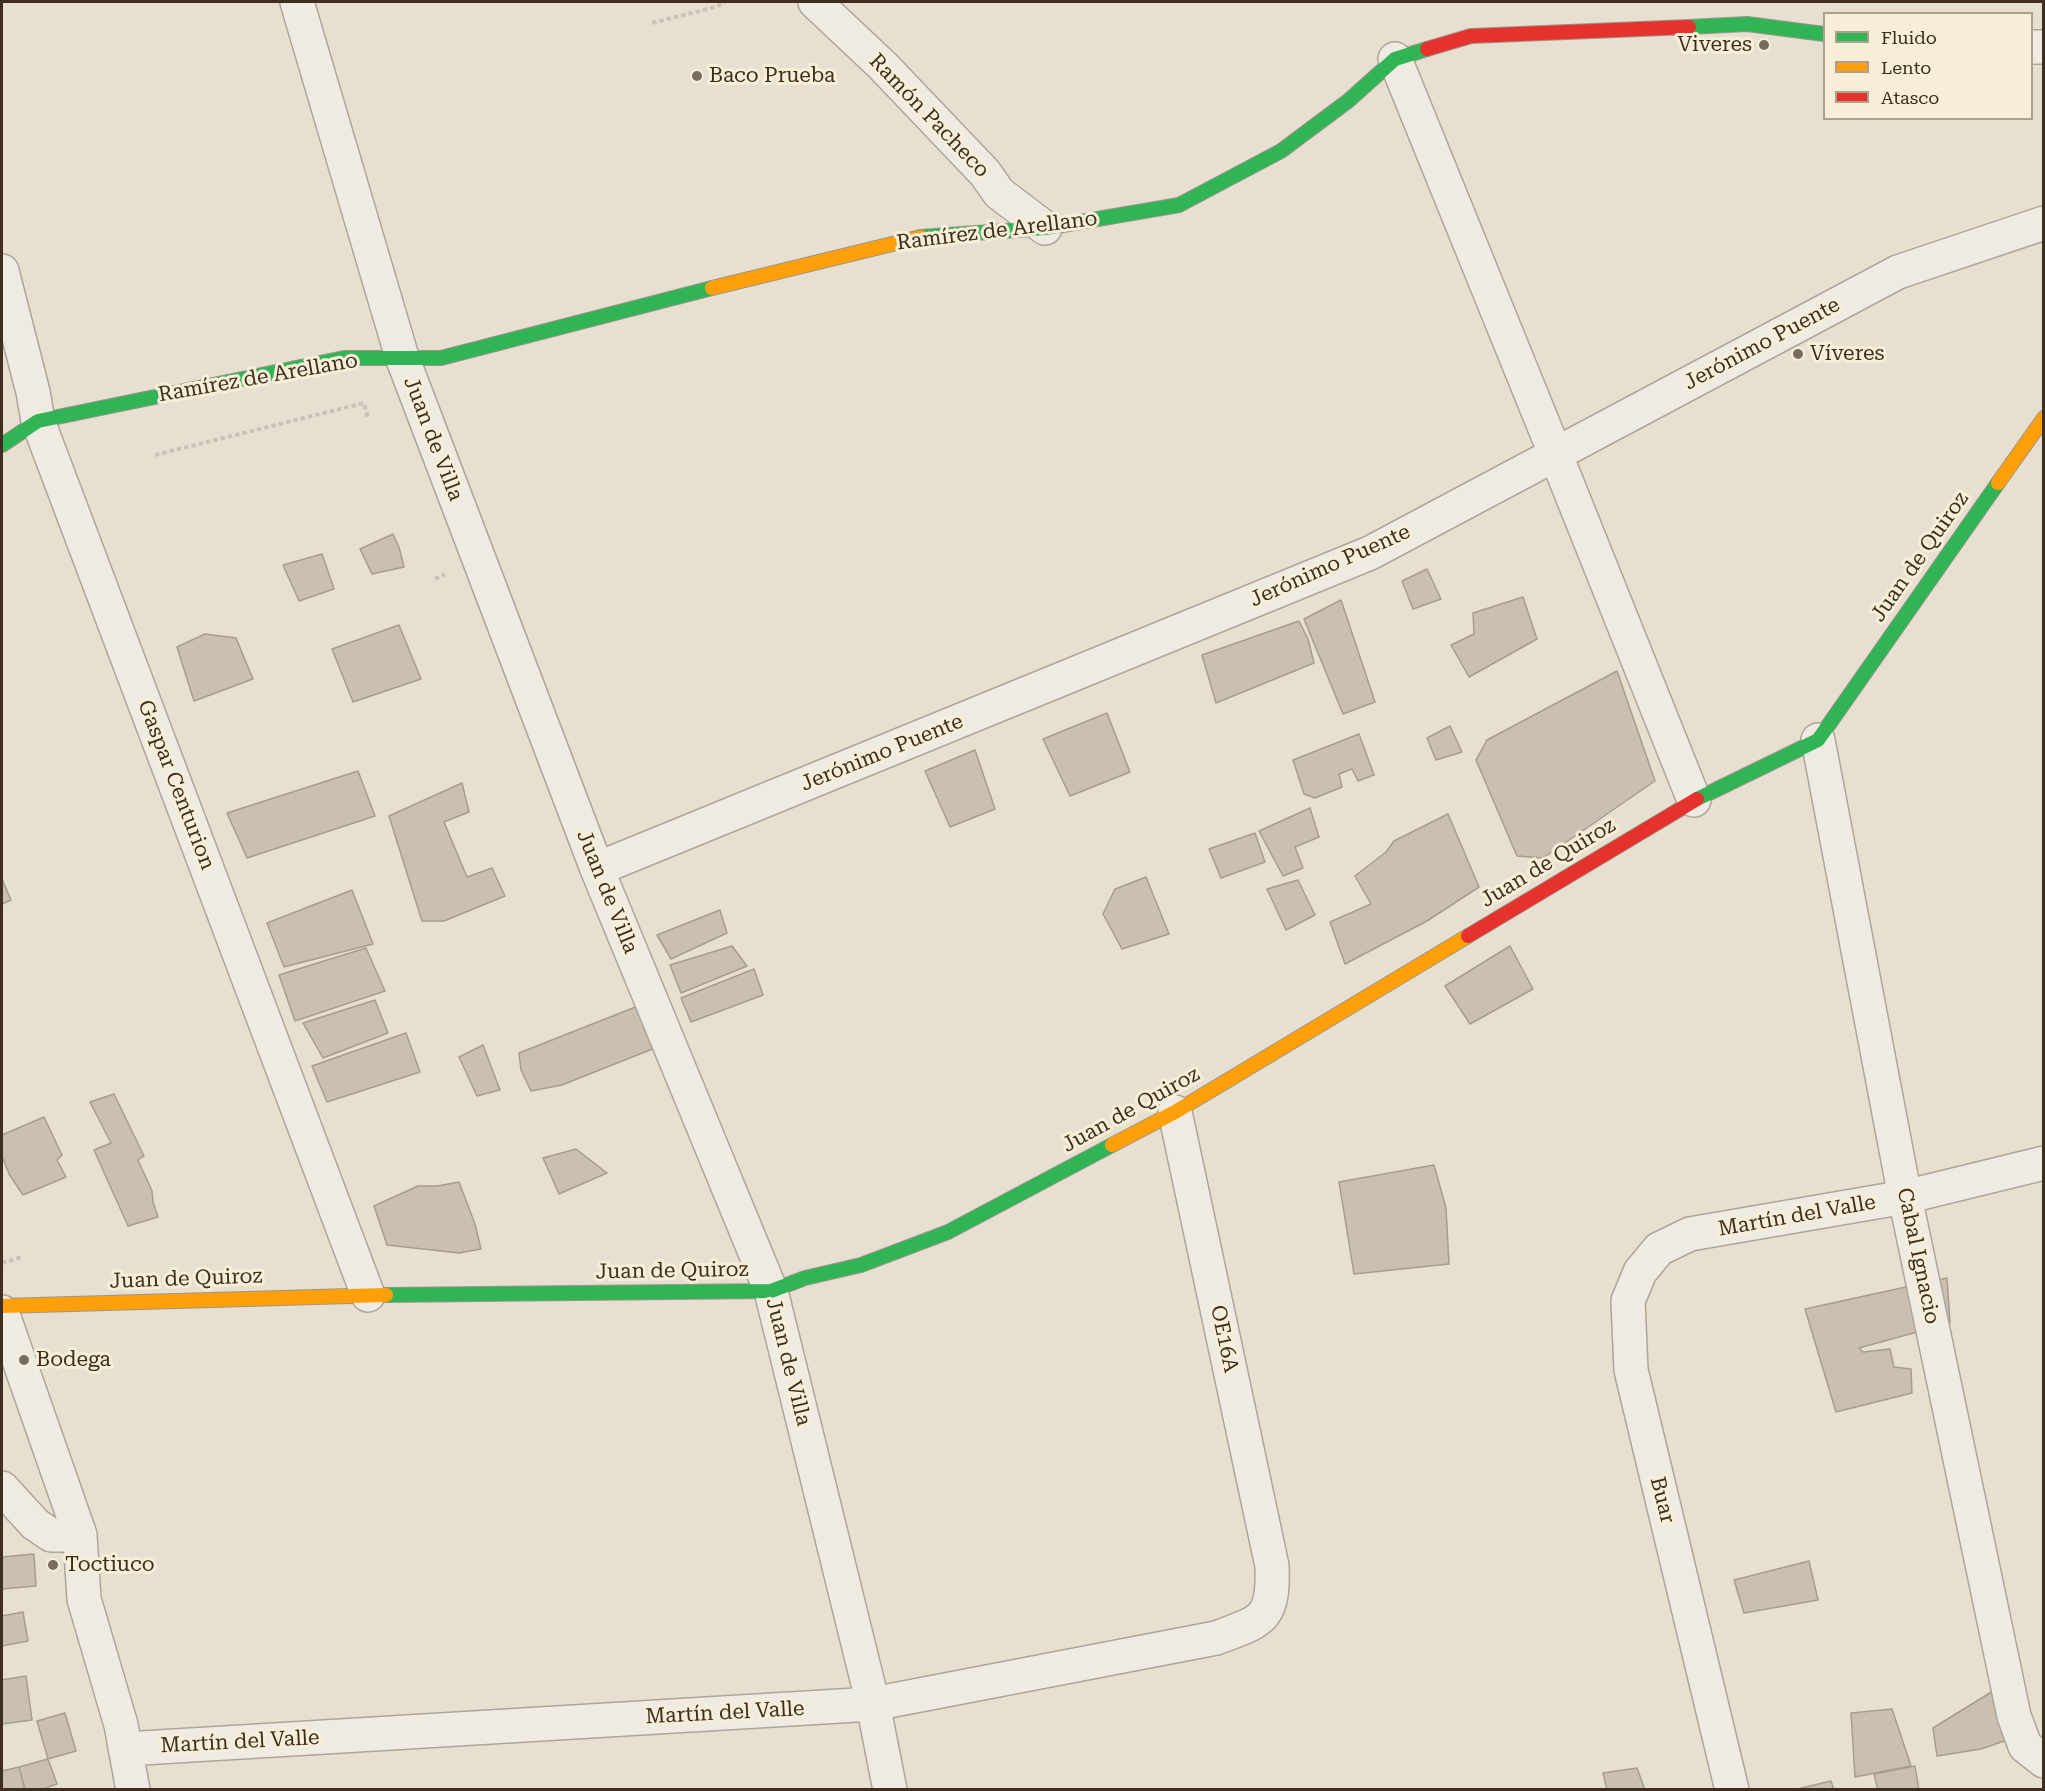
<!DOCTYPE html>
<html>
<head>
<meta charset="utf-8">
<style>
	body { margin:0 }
	#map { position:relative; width:2045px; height:1791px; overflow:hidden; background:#e7e0d1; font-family:"Roboto Serif",serif }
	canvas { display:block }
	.frame { position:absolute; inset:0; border:3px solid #3d2e20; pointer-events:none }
	.legend { position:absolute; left:1823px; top:12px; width:210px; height:108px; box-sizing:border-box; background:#f7eed8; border:2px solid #ada18e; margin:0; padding:8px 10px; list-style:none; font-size:18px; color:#3d2e20 }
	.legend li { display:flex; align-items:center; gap:12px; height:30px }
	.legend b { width:30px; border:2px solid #ada18e }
</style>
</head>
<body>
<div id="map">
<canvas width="2045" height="1791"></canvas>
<div class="frame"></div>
<ul class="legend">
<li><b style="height:8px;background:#30b455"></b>Fluido</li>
<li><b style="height:8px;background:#ff9f0a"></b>Lento</li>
<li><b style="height:8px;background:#e5322d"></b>Atasco</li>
</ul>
</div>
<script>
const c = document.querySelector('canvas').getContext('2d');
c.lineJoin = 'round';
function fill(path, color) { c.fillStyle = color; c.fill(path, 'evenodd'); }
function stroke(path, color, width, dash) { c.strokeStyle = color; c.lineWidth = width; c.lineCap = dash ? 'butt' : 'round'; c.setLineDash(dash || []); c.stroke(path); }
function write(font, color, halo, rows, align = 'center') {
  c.font = font + ' "Roboto Serif",serif'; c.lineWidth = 6; c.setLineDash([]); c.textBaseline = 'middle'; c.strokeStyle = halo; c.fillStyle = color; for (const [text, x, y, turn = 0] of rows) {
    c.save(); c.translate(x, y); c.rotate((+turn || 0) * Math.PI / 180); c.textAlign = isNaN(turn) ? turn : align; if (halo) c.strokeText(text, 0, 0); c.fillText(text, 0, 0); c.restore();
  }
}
const building = new Path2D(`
	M393,534L399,547L404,567L372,574L360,549Z
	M322,554L334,589L299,601L283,565Z
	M1427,569L1441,599L1413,609L1402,581Z
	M1523,597L1537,639L1469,677L1451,645L1474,634L1473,613Z
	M1341,600L1375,702L1343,714L1304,619Z
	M1299,621L1308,639L1314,663L1216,703L1202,655Z
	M399,625L421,679L353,702L332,649Z
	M205,634L236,638L253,679L194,701L177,647Z
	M1617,671L1655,781L1543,858L1517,856L1476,760L1487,740Z
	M1107,713L1130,772L1070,796L1043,739Z
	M1450,726L1462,752L1436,760L1427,738Z
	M1359,734L1374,775L1358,781L1352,769L1339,774L1342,787L1315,798L1304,794L1293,760Z
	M975,750L995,809L950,827L925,771Z
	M358,771L375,816L247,858L227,813Z
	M462,783L469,812L444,822L467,877L492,868L505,896L444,921H422L389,816Z
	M1310,808L1319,837L1295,847L1303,868L1283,876L1259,831Z
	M1448,814L1479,887L1427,921L1345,964L1330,922L1371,904L1355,876L1386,852L1394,841Z
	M1255,833L1265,862L1221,878L1209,849Z
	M1146,877L1169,934L1122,949L1103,914L1115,889Z
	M2,879L11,900L2,904Z
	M1298,880L1315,915L1286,930L1267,889Z
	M352,890L373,944L284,967L267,923Z
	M720,910L727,933L671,959L657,935Z
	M732,946L747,966L681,993L670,965Z
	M1510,946L1533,989L1470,1024L1445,986Z
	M366,948L385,991L295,1021L279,975Z
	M754,969L763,995L691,1022L681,998Z
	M375,1000L388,1033L323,1058L303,1023Z
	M638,1006L655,1048L562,1085L531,1091L521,1070L519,1053Z
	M406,1033L420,1072L327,1102L312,1066Z
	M483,1045L500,1090L477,1096L459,1057Z
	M114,1094L144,1156L138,1160L152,1191L153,1202L158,1217L128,1226L94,1150L111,1143L90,1102Z
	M44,1117L62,1155L57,1160L66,1177L23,1195L9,1174L2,1156V1135Z
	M576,1149L607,1173L559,1194L543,1158Z
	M1434,1165L1446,1208L1449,1264L1354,1274L1339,1182Z
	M459,1182L475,1224L481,1249L459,1253L387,1245L374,1206L418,1186H437Z
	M1947,1278L1950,1323L1859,1348L1863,1352L1890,1349L1894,1367L1911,1369L1912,1393L1836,1412L1805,1309Z
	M34,1554L36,1586L2,1589V1557Z
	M1809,1561L1818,1600L1744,1613L1734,1580Z
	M23,1612L28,1641L2,1646V1616Z
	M26,1676L32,1720L2,1724V1680Z
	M2001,1686L2016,1737L1981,1749L1937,1756L1933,1728Z
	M1892,1709L1911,1766L1855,1777L1851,1713Z
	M65,1713L76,1751L48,1759L37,1721Z
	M48,1759L57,1784L40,1790H25L19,1767Z
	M1915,1766L1919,1790H1878L1874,1774Z
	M19,1767L25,1790H2V1771Z
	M1637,1768L1645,1790H1607L1603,1773Z
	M1831,1781L1834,1790H1793Z`);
fill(building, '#cbbfb2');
stroke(building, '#a89c90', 1.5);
const street = new Path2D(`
	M297,2L402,357L597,869L771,1291L873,1704L890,1790
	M815,2L883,66L985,173L999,193L1045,228
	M2032,47H2044
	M1395,59L1555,453L1694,800
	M2,271L33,392L38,421L368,1295
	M1818,740L1905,1197L2014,1716L2025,1746L2044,1761
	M597,869L1370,553L1898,272L2044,223
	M2,1312L80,1535L84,1599L121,1725L133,1790
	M2,1488L35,1524L51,1535H80
	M125,1749L873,1704L1216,1638C1262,1621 1274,1620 1272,1566L1175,1112
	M1732,1790L1631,1370L1628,1301L1640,1272L1659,1249L1690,1234L1905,1197L2044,1163`);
const fast = new Path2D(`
	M1689,27L1747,24L1824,34
	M921,237L1045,228L1179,205L1281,151L1348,101L1395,59L1427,49
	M2,445L38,421L344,358H441L712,288
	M1697,799L1818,740L1998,483
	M386,1295L771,1291L805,1278L861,1265L948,1232L1112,1145`);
const slow = new Path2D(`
	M712,288L921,237
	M1998,483L2044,418
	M1112,1145L1175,1112L1468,936
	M2,1306L386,1295`);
const jam = new Path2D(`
	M1427,49L1471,36L1689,27
	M1468,936L1697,799`);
stroke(street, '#ada599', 36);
stroke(fast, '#9c958a', 16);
stroke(slow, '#9c958a', 16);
stroke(jam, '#9c958a', 16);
stroke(new Path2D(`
	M652,23L715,7L726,2
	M155,455L364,403L368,418
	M435,579L445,574
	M2,1263L22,1257`), '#c8c2b9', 4, [4.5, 3]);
stroke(street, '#efebe3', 33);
stroke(fast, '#30b455', 14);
stroke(slow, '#ff9f0a', 14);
stroke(jam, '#e5322d', 14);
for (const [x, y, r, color] of [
	[1764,45,6,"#786c5e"],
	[697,76,6,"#786c5e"],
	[1798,354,6,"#786c5e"],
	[24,1360,6,"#786c5e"],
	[53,1565,6,"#786c5e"]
]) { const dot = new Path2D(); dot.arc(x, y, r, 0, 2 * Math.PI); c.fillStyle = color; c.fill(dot); stroke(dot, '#f7eed8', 2); }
write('21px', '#3d2e20', '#f7eed8', [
	["Viveres",1752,45,"right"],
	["Baco Prueba",709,76],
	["Víveres",1810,354],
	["Bodega",36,1360],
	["Toctiuco",65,1565]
], 'left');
write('21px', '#3d2e20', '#f7eed8', [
	["Ramón Pacheco",929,116,46],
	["Ramírez de Arellano",997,231,-7],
	["Jerónimo Puente",1762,344,-28],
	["Ramírez de Arellano",258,378,-10],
	["Juan de Villa",433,439,69],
	["Juan de Quiroz",1920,557,-55],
	["Jerónimo Puente",1330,566,-24],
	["Jerónimo Puente",882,753,-22],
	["Gaspar Centurion",176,785,69],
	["Juan de Quiroz",1548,863,-31],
	["Juan de Villa",607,892,68],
	["Juan de Quiroz",1131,1110,-29],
	["Martín del Valle",1797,1216,-10],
	["Cabal Ignacio",1918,1256,78],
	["Juan de Quiroz",672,1271,-1],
	["Juan de Quiroz",186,1279,-2],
	["OE16A",1224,1339,78],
	["Juan de Villa",788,1362,76],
	["Buar",1662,1500,76],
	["Martín del Valle",725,1713,-3],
	["Martín del Valle",240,1742,-3]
]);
</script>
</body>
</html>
